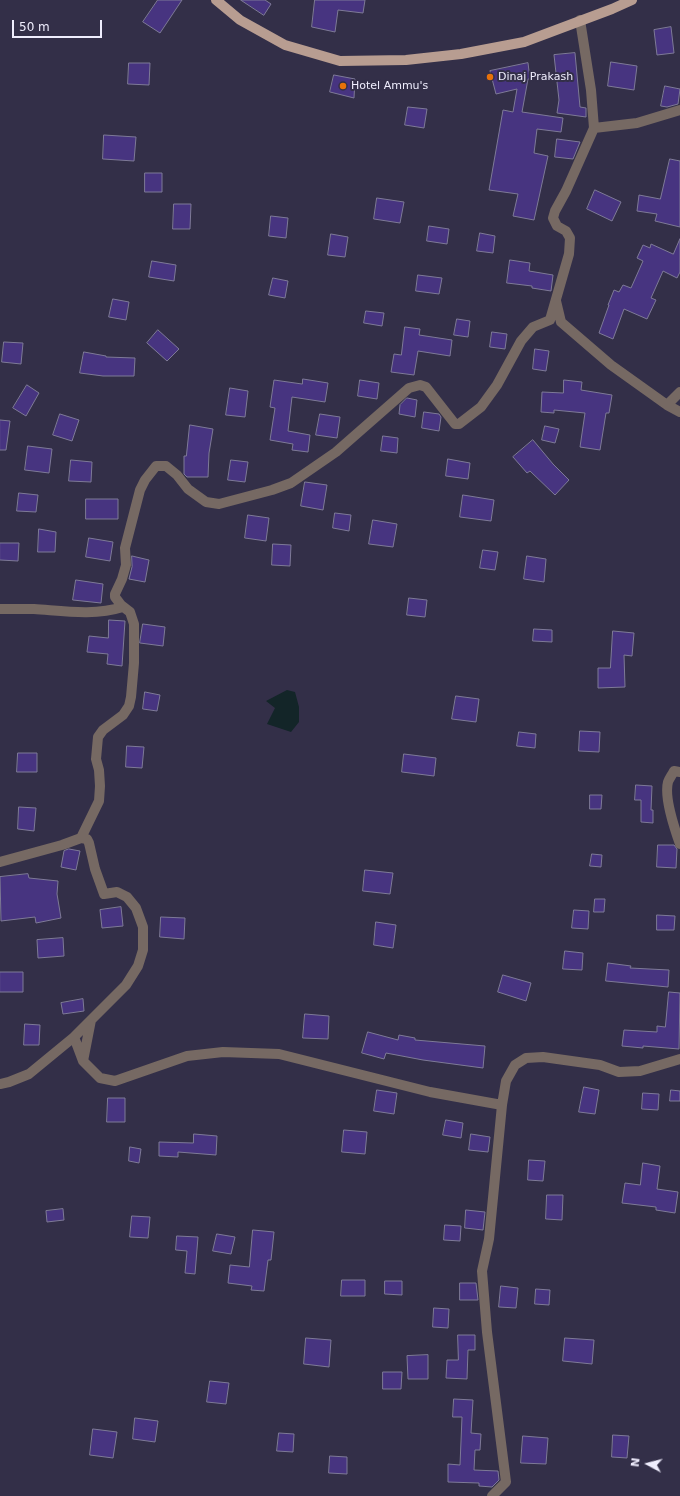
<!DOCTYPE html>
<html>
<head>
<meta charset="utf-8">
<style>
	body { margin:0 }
	#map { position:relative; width:680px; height:1496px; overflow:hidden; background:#332f48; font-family:"DejaVu Sans",sans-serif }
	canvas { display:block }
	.north { position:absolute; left:628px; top:1444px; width:40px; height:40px; -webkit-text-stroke:3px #332f48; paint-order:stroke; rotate:277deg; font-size:11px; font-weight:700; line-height:16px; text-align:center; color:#efedfd }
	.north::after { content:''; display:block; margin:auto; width:14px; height:18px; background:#efedfd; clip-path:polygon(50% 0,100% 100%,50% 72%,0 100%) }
	.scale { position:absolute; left:12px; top:20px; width:90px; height:18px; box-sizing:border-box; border:2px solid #efedfd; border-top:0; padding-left:5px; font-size:12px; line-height:14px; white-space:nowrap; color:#efedfd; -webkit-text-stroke:3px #332f48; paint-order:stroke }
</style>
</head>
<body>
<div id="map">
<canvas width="680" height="1496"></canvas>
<div class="north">N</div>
<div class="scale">50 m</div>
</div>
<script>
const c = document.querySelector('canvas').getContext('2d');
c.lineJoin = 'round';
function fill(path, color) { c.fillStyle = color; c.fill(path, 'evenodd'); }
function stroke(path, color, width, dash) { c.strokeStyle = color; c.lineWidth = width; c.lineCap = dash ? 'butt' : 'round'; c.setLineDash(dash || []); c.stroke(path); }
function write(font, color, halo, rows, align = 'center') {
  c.font = font + ' "DejaVu Sans",sans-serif'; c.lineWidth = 4; c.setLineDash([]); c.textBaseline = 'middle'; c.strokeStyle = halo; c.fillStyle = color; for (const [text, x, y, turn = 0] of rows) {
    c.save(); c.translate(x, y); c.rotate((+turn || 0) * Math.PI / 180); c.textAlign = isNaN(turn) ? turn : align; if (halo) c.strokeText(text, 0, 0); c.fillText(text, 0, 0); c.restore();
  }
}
fill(new Path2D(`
	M287,690L295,692L299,707V722L291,732L267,724L275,708L266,701Z`), '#132528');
const building = new Path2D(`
	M158,0H182L160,33L143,22Z
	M241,0H265L271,4L264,15Z
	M315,0H365L363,13L338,10L335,32L312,27Z
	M671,27L674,53L657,55L654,30Z
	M575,53L580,107L586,108V117L557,113L559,100L554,55Z
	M611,62L637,66L634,90L608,86Z
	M129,63H150L149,85L128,84Z
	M528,63L530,79H528L522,112L563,118L561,132L537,129L534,153L548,156L534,220L513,216L518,194L489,190L503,110L513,112L517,89L496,94L490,71Z
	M334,75L355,79L354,98L330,92Z
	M665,86L680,89L678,104L667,107L661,106Z
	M408,107L427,109L424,128L405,125Z
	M104,135L136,137L134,161L103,159Z
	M557,139L580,142L573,159L555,157Z
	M670,159L680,161V227L655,221L657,214L637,211L639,195L660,199Z
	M145,173H162V192H145Z
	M595,190L621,202L612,221L587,209Z
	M377,198L404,202L400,223L374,219Z
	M174,204H191L190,229H173Z
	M271,216L288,218L286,238L269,236Z
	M429,226L449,229L447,244L427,241Z
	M480,233L495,236L493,253L477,251Z
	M331,234L348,237L345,257L328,255Z
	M680,239V272L677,278L663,271L651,298L656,300L647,319L624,309L613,339L599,333L609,305H608L614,290L619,292L623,285L631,288L643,261L637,258L643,245L650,248L651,244L673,254Z
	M510,260L530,263L529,271L553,275L551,291L532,288V286L507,283Z
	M152,261L176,265L174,281L149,277Z
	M418,275L442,278L439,294L416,291Z
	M273,278L288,281L285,298L269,295Z
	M113,299L129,302L126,320L109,317Z
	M366,311L384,313L382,326L364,323Z
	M457,319L470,321L468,337L454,335Z
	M405,327L420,329L419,335L452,340L450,356L418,351L414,375L391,372L394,354L401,355Z
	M158,330L179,349L167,361L147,343Z
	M492,332L507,334L505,349L490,347Z
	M4,342L23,343L21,364L2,362Z
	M535,349L549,351L546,371L533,369Z
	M84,352L106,356V357L135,358L134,376H103L80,373Z
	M303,379L328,383L325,402L292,397L288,431L310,435L308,452L292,450L293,444L270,440L275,408L270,407L274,380L302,384Z
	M360,380L379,383L377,399L358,396Z
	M564,380L582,382L581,390L612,395L609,413H606L600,450L580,447L585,413L554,410V413L541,412L542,392L563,393Z
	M27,385L39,393L26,416L13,408Z
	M230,388L248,391L245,417L226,415Z
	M407,398L417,400L415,417L399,414L400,405Z
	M424,412L439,414L441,417L439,431L422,428Z
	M60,414L79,420L72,441L53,435Z
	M320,414L340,417L337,438L316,435Z
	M0,420L10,421L6,450H0Z
	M190,425L213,429L209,453L208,477H187L184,474V456H186Z
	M545,426L559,429L555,443L542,440Z
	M383,436L398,438L397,453L381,451Z
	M533,440L553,464L569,480L555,495L530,471L527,473L513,457Z
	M28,446L52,449L49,473L25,470Z
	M448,459L470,463L468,479L446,476Z
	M71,460L92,462L91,482L69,481Z
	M231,460L248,462L245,482L228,480Z
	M305,482L327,485L323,510L301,506Z
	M19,493L38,495L36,512L17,511Z
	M463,495L494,500L491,521L460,517Z
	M86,499H118V519H86Z
	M335,513L351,515L349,531L333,528Z
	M248,515L269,518L266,541L245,538Z
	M373,520L397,524L393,547L369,544Z
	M39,529L56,532L55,552H38Z
	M89,538L113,542L110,561L86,557Z
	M0,543H19L18,561L0,560Z
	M273,544L291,545L290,566L272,565Z
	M483,550L498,552L495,570L480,568Z
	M132,556L149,560L145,582L129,579L132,567Z
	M527,556L546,559L544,582L524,579Z
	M76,580L103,584L101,603L73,600Z
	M409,598L427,600L425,617L407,615Z
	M109,620L125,621L122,666L107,664L108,654L87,652L89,636L108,638Z
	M143,624L165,627L163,646L140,643Z
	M534,629L552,630V642L533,641Z
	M613,631L634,633L632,656L624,655L625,687L598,688V668H610Z
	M145,692L160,695L157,711L143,709Z
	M456,696L479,699L476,722L452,719Z
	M580,731L600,732L599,752L579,751Z
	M519,732L536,734L535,748L517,746Z
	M127,746L144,747L142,768L126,767Z
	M18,753H37V772H17Z
	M404,754L436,758L434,776L402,772Z
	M636,785L652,786L651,810H653V823L641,822V800H635Z
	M590,795H602L601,809H590Z
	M19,807L36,808L34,831L18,829Z
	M658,845H674L677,849L676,868L657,867Z
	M69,849L80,851L76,870L61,867L64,851Z
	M592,854L602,855L601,867L590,866Z
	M365,870L393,873L390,894L363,891Z
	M28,874L29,878L58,881L57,894L61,918L36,923L35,917L1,921L0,877Z
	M595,899H605L604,912H594Z
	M121,907L123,926L102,928L100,910Z
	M574,910L589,911L588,929L572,928Z
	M657,915L675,916L674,930H657Z
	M161,917L185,918L184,939L160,937Z
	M376,922L396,925L393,948L374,945Z
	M63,938L64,956L38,958L37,940Z
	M565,951L583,953L582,970L563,969Z
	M608,963L631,966L630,968L669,970L668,987L606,981Z
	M0,972H23V992H0Z
	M503,975L531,983L526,1001L498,992Z
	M669,992L680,993L679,1049L643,1046V1048L622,1046L624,1030L657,1032V1026L665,1027Z
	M83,999L84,1011L63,1014L61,1003Z
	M305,1014L329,1016L328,1039L303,1038Z
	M25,1024L40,1025L39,1045H24Z
	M368,1032L398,1040L399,1035L415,1038V1040L485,1046L483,1068L423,1060L386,1053L384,1059L362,1053Z
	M584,1087L599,1090L595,1114L579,1112Z
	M377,1090L397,1093L394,1114L374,1111Z
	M671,1090L680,1091V1101H670Z
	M643,1093L659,1094L658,1110L642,1109Z
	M108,1098H125V1122H107Z
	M446,1120L463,1123L461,1138L443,1135Z
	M344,1130L367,1132L365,1154L342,1152Z
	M194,1134L217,1136L216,1155L178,1152V1157L159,1156V1142L193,1143Z
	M471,1134L490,1137L488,1152L469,1150Z
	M130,1147L141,1149L139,1163L129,1161Z
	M529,1160L545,1161L543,1181L528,1180Z
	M643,1163L660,1166L657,1189L678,1192L675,1213L656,1210V1207L622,1203L625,1183L640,1185Z
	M547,1195H563L562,1220L546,1219Z
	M63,1209L64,1220L47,1222L46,1211Z
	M466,1210L485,1212L483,1230L465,1228Z
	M132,1216L150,1217L148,1238L130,1237Z
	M445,1225L461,1226L460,1241L444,1240Z
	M253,1230L274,1232L271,1260H268L264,1291L251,1290L252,1286L228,1283L230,1265L249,1267Z
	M217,1234L235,1237L231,1254L213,1251Z
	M177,1236L198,1237L195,1274L185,1273L187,1251L176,1250Z
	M342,1280H365V1296H341Z
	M385,1281H402V1295L385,1294Z
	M460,1283H476L478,1300H460Z
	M501,1286L518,1288L516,1308L499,1307Z
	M536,1289L550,1290L549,1305L535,1304Z
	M434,1308L449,1309L448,1328L433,1327Z
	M458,1335H475V1350H468L467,1379L446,1378L447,1360H458Z
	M306,1338L331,1340L329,1367L304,1364Z
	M565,1338L594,1340L592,1364L563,1361Z
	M428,1355V1379H408L407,1356Z
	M383,1372H402L401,1389H383Z
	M210,1381L229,1383L226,1404L207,1402Z
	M454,1399L473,1400L471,1433L481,1434L480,1450H475L474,1470L498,1471L499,1480L492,1487L479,1486V1483L448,1482V1464L460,1465L462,1417H453Z
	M135,1418L158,1421L155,1442L133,1439Z
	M93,1429L117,1432L113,1458L90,1455Z
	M279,1433L294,1434L293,1452L277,1451Z
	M613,1435L629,1436L627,1458L612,1457Z
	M523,1436L548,1438L546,1464L521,1463Z
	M330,1456L347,1457V1474L329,1473Z`);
fill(building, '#473480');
stroke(building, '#7e7a97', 1);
stroke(new Path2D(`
	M594,128L637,123L680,110
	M556,301L561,322L611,365L667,405L680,412
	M667,405L680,392
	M0,609C11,609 23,609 34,609C64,611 94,616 123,607
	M680,772L674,771C672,775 669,779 668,782C664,797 675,830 680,844
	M0,862L62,845L81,838
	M74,1037L126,985L138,966L143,950V927L136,908L127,897L117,892L104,894L95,869L89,843L87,839L81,838L99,801L100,786L99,770L96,759L98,737L103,730L123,715L129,706L131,697L134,663V624L130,612L121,605L115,597V594L122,579L126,565L125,548L140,490L145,480L156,466H166L177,475L188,489L206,502L219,504L272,490L291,483L336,452L409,388L420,385L426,387L455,424H459L481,407L497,385L521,341L533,327L550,320L569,254L570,238L566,231L557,226L553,218L555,211L566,191L594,128L591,90L580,20
	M83,1061L91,1020
	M0,1084L9,1082L29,1074L74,1037L83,1061L100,1078L115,1081L187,1056L223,1052L279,1054L430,1092L502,1105L506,1081L515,1065L526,1058L543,1057L600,1065L619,1072L640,1071L680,1059
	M492,1496L506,1482L487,1332L482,1271L489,1239L502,1105`), '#766963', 10);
stroke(new Path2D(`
	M216,0L240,20L285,45L340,61L406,60L461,54L524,42L612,9L632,0`), '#b89d91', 10);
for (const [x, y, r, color] of [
	[490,77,4,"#e8710a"],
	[343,86,4,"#e8710a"]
]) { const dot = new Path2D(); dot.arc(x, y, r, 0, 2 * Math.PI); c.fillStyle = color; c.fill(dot); stroke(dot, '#332f48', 1.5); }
write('11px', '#efedfd', '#332f48', [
	["Dinaj Prakash",498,77],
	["Hotel Ammu's",351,86]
], 'left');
</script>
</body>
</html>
